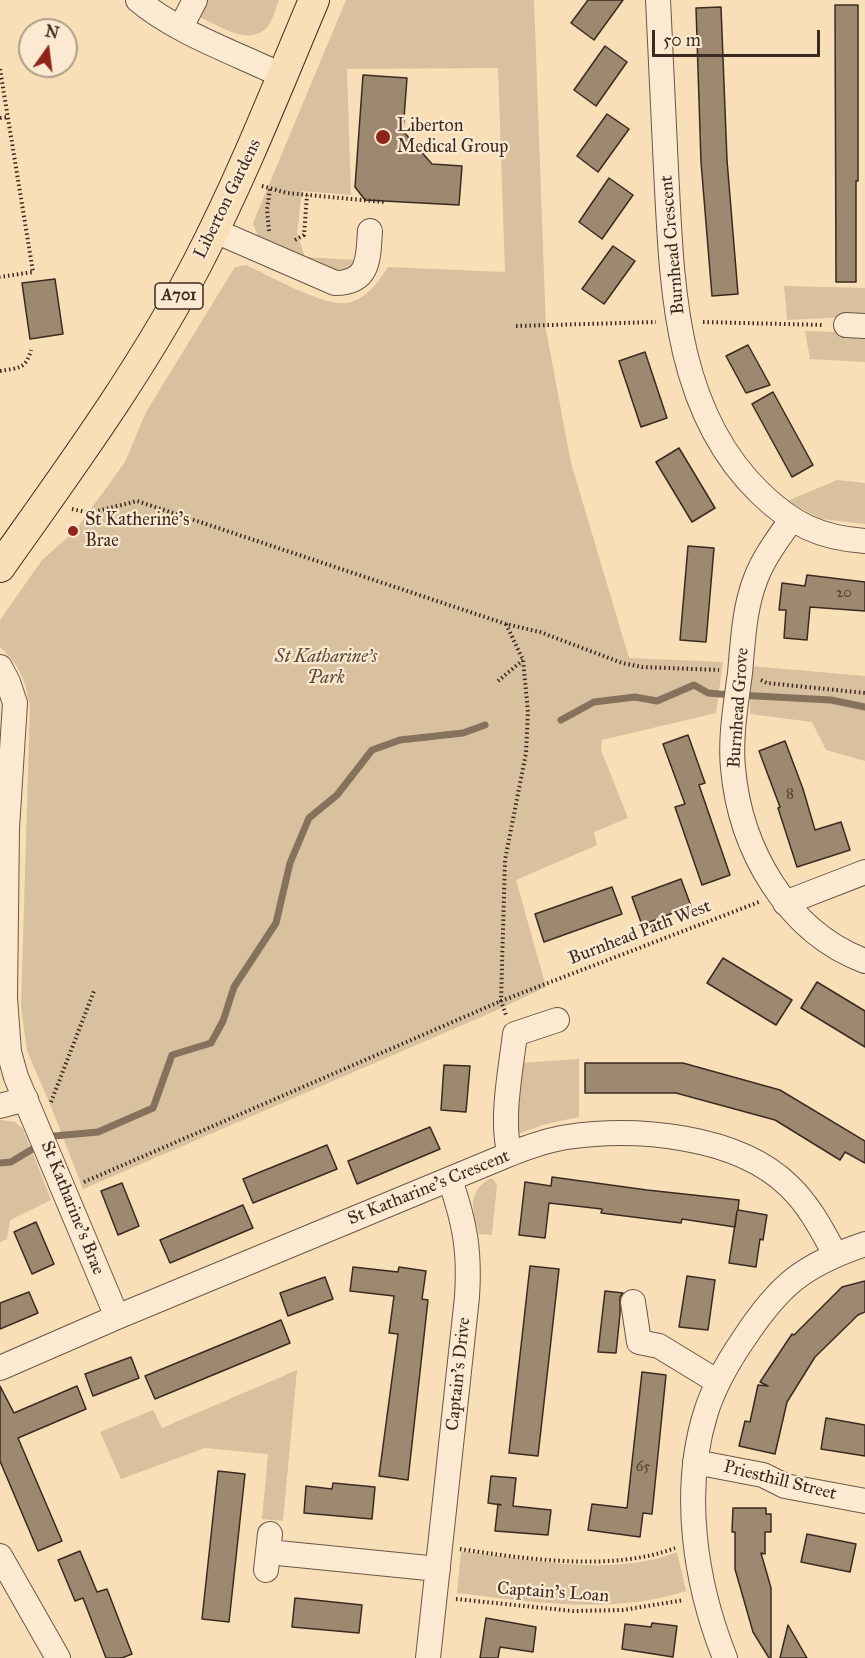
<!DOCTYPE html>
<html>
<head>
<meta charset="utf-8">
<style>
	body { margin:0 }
	#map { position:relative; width:865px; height:1658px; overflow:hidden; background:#f9dfb8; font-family:"IM FELL Great Primer",serif }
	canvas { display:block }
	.north { position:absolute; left:18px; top:18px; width:60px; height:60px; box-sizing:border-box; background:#fbead1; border:2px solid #ae9d8b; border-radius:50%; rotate:14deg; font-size:16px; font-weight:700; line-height:24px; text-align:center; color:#3b2a21 }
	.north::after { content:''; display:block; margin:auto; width:21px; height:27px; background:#8f2418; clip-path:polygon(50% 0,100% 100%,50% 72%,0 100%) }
	.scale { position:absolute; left:652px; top:30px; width:168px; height:27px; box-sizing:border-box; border:3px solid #3b2a21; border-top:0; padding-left:8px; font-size:18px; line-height:21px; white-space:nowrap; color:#3b2a21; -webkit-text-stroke:4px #fbead1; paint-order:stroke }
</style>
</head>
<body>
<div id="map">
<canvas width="865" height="1658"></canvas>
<div class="north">N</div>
<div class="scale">50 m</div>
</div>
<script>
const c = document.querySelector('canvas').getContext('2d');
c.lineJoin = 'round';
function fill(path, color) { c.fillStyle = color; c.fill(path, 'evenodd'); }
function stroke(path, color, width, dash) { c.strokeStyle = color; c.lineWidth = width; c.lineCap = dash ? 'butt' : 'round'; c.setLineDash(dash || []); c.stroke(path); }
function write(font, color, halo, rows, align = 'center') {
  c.font = font + ' "IM FELL Great Primer",serif'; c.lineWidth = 4.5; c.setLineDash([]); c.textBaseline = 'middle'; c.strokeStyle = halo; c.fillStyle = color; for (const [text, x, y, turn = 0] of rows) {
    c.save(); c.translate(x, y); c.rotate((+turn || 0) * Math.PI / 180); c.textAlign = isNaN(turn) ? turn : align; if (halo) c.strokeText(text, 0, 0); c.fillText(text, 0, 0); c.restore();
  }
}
fill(new Path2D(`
	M206,0H279C276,8 273,19 268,26C250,48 219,25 199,17Z
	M346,0H534L546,330L571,463L629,658L723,662L716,713L602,740L601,750L628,818L594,832L597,845L516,880L546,987L495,1011L83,1189L52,1109L27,1051L21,1007L30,705C24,677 21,668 0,647V620L42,560L75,531L125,462L146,412L235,267L246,265C268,275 324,307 347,303C366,300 378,282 388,267L505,272L498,68L347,69L351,195L302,191L297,233L305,257L358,260L356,265L337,275L259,239L253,223Z
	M784,286L865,288V316L787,320Z
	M805,331L865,333V362L810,359Z
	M837,480L865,483V524L821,519L787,501Z
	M751,666L865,676V761L826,750L812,722L750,714Z
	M579,1059V1117L546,1124L518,1134V1076L520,1063Z
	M0,1120L15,1122L23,1129L51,1200L10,1220L7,1239L0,1242Z
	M489,1179H493L497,1185L492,1235L479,1234C473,1210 466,1194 489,1179Z
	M297,1370L283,1521L262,1519L268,1454L205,1448L121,1479L100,1432L153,1410L162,1428Z
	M461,1551C528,1559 613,1578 677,1552L686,1591C612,1615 533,1602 457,1593Z`), '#d9c09e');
stroke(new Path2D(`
	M561,720L594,702L635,697L657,701L694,685L708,693L719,694L831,700L865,707
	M0,1163L11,1162L54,1136L98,1132L153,1108L172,1055L211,1043L223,1021L234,987L276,923L290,863L309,818L337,795L372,750L400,740L463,733L485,725`), '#86715d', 7);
const building = new Path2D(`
	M588,0H623L594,40L571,23Z
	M835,5H858V181H856V282H836Z
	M721,7L727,160L738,294L712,296L701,162L696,8Z
	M605,46L627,62L596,106L574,90Z
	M363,75L407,78L403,131L432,164L462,166L459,205L365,200L355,187Z
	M607,114L629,129L598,172L577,156Z
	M609,178L633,195L602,239L579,222Z
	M613,246L635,261L604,304L582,289Z
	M55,279L63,334L30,339L22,283Z
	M748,345L770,385L746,393L726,356Z
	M645,352L667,418L641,427L619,361Z
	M773,392L813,465L792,477L752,404Z
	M679,448L715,508L692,522L656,462Z
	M688,546L714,548L706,642L680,640Z
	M807,575L865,582V611L810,607L807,640L784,638L786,610H779L782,583L805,586Z
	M688,735L705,783L699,785L730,875L702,885L675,807L685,804L663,744Z
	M785,741L803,789L815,830L841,822L850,850L797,867L778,808L780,807L759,751Z
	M681,879L691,906L642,925L632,897Z
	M612,887L622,914L544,942L535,914Z
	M723,958L792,1000L776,1025L707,983Z
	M817,982L865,1011V1047L801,1008Z
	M585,1063H683L780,1090L865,1141V1163L845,1152L840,1160L775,1120L676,1093H585Z
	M444,1065L470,1066L466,1112L441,1110Z
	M430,1127L440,1149L357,1184L348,1161Z
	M327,1145L337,1169L253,1203L243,1179Z
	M552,1177L647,1190L739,1200L738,1210L767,1215L763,1240L760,1239L756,1267L729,1263L737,1211L735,1227L682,1219L681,1223L601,1213L602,1209L549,1203L545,1238L519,1235L525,1182L551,1186Z
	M122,1183L139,1226L118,1235L101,1191Z
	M243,1205L253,1228L170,1263L160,1240Z
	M36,1222L54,1264L32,1274L14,1232Z
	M530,1266L559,1269L538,1456L509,1453Z
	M353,1267L398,1272L399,1267L426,1271L422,1299L428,1300L408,1480L379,1476L398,1334L389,1333L394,1296L350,1291Z
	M687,1276L715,1280L708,1330L679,1327Z
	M325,1277L333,1299L288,1316L280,1293Z
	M865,1281V1312L858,1315L815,1357L787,1402L775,1454L739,1446L745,1421L750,1422L758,1385L768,1386L760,1382L792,1334L794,1335L842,1287Z
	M605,1291L623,1293L620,1297V1314L616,1353L598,1352Z
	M29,1292L38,1313L0,1329V1303Z
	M281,1320L290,1343L155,1399L145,1376Z
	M131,1357L139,1378L93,1396L85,1374Z
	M642,1372L666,1375L652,1514L643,1513L640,1537L588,1530L592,1504L627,1508Z
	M0,1386L14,1413L77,1386L86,1409L18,1438L62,1541L38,1551L0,1461Z
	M826,1418L865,1425V1456L821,1449Z
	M218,1471L245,1474L229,1622L202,1619Z
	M491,1476L516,1478L513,1506L551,1510L548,1535L495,1531L498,1504L501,1505L488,1503Z
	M333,1483L375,1487L372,1519L304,1513L306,1486L332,1489Z
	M733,1508H766V1514H771V1532H765V1554L761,1553L771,1588V1658H769L753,1632L735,1569V1532H732Z
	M807,1534L856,1544L850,1572L801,1562Z
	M80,1551L97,1592L107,1589L132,1654L122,1658H106L83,1598L75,1601L58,1560Z
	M295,1598L362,1605L359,1633L292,1627Z
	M486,1618L536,1627L533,1652L500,1647L498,1658H480Z
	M652,1623L677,1626L673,1657L622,1649L625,1624L651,1627Z
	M788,1625L807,1658H780Z`);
fill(building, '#9e8870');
stroke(building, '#3b2a21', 1.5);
const minor = new Path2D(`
	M138,0C175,32 238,54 283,76
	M658,0C661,56 663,112 666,169C672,282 673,409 760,493C792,524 820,538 865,541
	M181,27L195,0
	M213,230L335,283C370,283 368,258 370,231
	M846,325L865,326
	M791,520C778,539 764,557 756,578C744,608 743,641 740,673C736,704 730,736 733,768C740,849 787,932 865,961
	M0,667L8,682L15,703L7,828L5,998L9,1052L16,1077L117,1317
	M785,903L865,872
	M0,1106L26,1099
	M510,1154C500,1123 511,1068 515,1034L557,1020
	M633,1302L639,1342L659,1346L718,1382
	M0,1368L117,1317L510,1154C528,1147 547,1140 567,1137C636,1127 737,1135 789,1186C809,1205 822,1230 835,1254
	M695,1462L763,1475L785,1486L865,1501
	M268,1552L438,1569
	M0,1556L58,1658
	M266,1570L270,1534
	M428,1658L467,1297C470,1251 465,1223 450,1180
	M725,1658C695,1583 681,1491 706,1412C714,1387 728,1362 743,1340C779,1285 803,1265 865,1244`);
const major = new Path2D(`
	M0,567C70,468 142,370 198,262C242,177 277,88 314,0`);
stroke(minor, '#6a5747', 26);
stroke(major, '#3b2a21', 32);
stroke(new Path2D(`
	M0,69L33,272L0,277
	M0,118L8,117
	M262,186L287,193L384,202
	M269,231L267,209L270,189
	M295,240L304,235L307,195
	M703,322L824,325
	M516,326L656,322
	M0,371C18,368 26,369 31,350
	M72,509L90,513L137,501L506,624L540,632L622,663L642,667L719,670
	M506,624L523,660L528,712L526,753L505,860L501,1001L506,1015
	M761,680L767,683L865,693
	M498,681L523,660
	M51,1102L94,991
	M84,1182L501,1001L759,902
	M460,1549C526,1559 613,1572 675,1548
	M456,1599L573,1611L623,1610L684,1600`), '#3b2a21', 4, [1.5, 3]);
stroke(minor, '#fbead1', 24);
stroke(major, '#f9dfb8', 30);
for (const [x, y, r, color] of [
	[383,137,8,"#8f2418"],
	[73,531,6,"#8f2418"]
]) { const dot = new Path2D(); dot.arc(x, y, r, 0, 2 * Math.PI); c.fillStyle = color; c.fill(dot); stroke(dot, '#fbead1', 2); }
write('15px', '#544235', null, [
	["20",844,593],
	["8",790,794],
	["65",643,1467]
]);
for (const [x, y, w] of [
	[179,296,48]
]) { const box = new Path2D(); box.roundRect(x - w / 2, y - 13, w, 26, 4.5); c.fillStyle = '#fbead1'; c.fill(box); stroke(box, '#3b2a21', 1.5); }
write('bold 16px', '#3b2a21', null, [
	["A701",179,296]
]);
write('18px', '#3b2a21', '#fbead1', [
	["Liberton",397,127],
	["Medical Group",397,148],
	["St Katherine's",85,521],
	["Brae",85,542]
], 'left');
write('18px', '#3b2a21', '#fbead1', [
	["Liberton Gardens",228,199,-64],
	["Burnhead Crescent",673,245,-95],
	["Burnhead Grove",739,708,-86],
	["Burnhead Path West",640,933,-21],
	["St Katharine's Crescent",429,1188,-22],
	["St Katharine's Brae",72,1208,68],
	["Captain's Drive",459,1374,-84],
	["Priesthill Street",780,1481,14],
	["Captain's Loan",553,1593,4]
]);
write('italic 18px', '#5b483a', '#fbead1', [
	["St Katharine's",326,658],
	["Park",326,679]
]);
</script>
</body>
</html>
